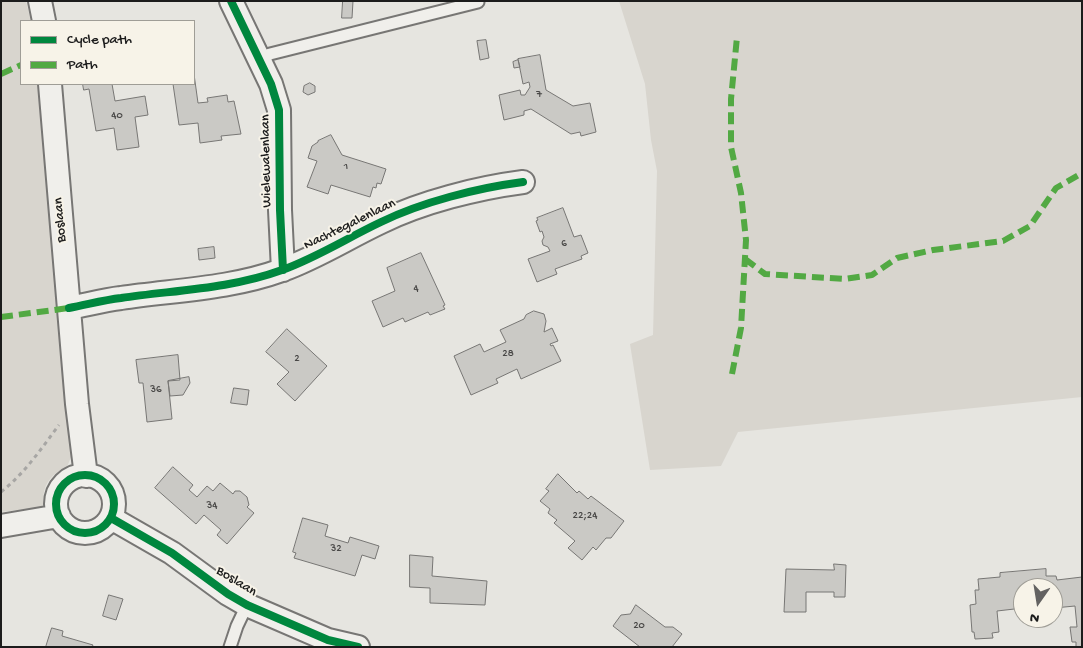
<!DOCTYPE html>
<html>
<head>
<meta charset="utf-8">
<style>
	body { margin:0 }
	#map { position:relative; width:1083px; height:648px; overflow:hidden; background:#e6e5e0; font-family:"Gochi Hand",sans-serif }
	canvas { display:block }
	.frame { position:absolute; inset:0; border:2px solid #1c1c1c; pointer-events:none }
	.legend { position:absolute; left:20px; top:20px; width:175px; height:65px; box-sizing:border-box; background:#f7f3e8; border:1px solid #9f9d96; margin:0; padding:6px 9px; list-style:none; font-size:15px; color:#1c1c1c }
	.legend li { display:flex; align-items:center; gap:10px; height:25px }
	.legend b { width:25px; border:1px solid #9f9d96 }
	.north { position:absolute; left:1013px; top:578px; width:50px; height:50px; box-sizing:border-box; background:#f7f3e8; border:1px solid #9f9d96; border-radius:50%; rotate:193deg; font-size:14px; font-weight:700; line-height:20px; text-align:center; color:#1c1c1c }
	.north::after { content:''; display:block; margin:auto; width:18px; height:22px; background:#636261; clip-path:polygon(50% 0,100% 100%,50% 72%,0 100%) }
</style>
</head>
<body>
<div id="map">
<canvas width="1083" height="648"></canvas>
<div class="frame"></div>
<ul class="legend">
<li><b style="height:6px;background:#00873e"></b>Cycle path</li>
<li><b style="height:6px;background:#52a943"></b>Path</li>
</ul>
<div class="north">N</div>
</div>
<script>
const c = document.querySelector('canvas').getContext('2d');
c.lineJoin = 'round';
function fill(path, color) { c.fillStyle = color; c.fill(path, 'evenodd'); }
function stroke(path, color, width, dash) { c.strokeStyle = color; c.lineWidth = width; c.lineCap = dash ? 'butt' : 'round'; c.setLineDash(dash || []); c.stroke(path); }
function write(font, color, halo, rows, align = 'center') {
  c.font = font + ' "Gochi Hand",sans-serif'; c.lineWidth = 4; c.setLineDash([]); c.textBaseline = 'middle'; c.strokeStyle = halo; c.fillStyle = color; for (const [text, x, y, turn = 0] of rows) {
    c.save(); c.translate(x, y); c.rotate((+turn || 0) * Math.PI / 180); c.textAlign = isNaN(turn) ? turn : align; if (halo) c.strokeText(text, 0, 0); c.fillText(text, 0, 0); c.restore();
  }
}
fill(new Path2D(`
	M1,1H26L31,21H21V84H38L71,457L67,467C49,475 41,487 44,507L1,512Z
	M619,1H1082V397L738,432L721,466L650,470L630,344L653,335L657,171L651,140L645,84Z`), '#d8d5ce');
const building = new Path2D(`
	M343,1H353L352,18H342Z
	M486,40L489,58L480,60L477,41Z
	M540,55L546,90L573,106L590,103L596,132L581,136L580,132L571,134L531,109L524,111V115L504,120L499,95L520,90L521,95H525L530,87L529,82L523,84L518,59Z
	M518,60L520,67L514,68L513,62Z
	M194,74L198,103L208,102L207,98L227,95L228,102L234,101L241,134L221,136L222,140L200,143L198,123L179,125L173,84H194Z
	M310,83L315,86V92L308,95L303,92L304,86Z
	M83,84H112L115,101L145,96L148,115L135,117L139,147L117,150L114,128L96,131L89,89L84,90Z
	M331,135L342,155L386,169L381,184L377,183L376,188L373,187L370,197L331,185L328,194L307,187L317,161L308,158L312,146L318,142V141Z
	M563,208L574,237L581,235L588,253L581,256L582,259L555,269L557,274L537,282L528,259L550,251L548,247L543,245L542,241L544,237L542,231L540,232L536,221L538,220L537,218Z
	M214,247L215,258L199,260L198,249Z
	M421,253L445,305L443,306L445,309L430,315L428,312L405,322L403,318L383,327L372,301L395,291L387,268Z
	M534,311L544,314L546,321L544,332L552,328L558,341L550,344L551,346L553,345L561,361L521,379L517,369L496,379L498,383L471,395L454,356L480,344L484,352L506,342L500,330L524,319L526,315Z
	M287,329L327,366L295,401L277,384L289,372L266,352Z
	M178,355L180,380L168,381L172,419L147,422L143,383H139L136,360Z
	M189,377L190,383L183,395L170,396L168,381Z
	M234,388L249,390L247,405L231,403Z
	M173,467L193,485L189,490L197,497L207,486L213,491L220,483L233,494L235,491H240L247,497L249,505L247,507L254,513L227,544L217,535L221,530L204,515L196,524L155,488Z
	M558,474L577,493L579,491L588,499L591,496L624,521L611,538H606L596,550L593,547L582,560L568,548L575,541L554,523L557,520L548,513L550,509L540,501L549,491L546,489Z
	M303,518L328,525L325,536L348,543L350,537L379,546L375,559L362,555L355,576L294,558L296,553L293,552Z
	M410,555L433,557L432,576L487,581L485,605L430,603V588L410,587Z
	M834,564L846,565L845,597H834V592H806V612H784L786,569L834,570Z
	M1046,569V576H1056L1057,580L1082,577V647H1076V642H1072L1070,627H1077L1075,606L1054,608L1053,610V588H1023V608L997,611L999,632L992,633L993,638L975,639L974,632H972L970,605L976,604L975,590H979L978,579L1000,577V573Z
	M109,595L123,599L116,620L103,616Z
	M636,605L665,627H673L682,634L672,647H640L613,626L621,615L630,614Z
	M52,628L63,631L62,636L93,645L92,647H46Z`);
fill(building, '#cac9c5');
stroke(building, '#777674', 1);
const lane = new Path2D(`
	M260,59L270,54L478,2
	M230,647L237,626L247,605`);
const street = new Path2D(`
	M40,1L44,21
	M231,1L271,84L279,110L280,210L283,270
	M50,84L77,404L86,476
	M69,308C86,305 103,300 121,298C175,290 230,289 282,270C316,258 347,238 381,222C422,202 477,188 523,182
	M56 504a29 29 0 1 1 58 0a29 29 0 1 1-58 0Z
	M111,518L172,553L228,594L247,605L328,640L358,647
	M1,526L59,516`);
stroke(lane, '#777674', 15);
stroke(street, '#777674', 26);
stroke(new Path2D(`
	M1,492C25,473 41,449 59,425`), '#a7a6a4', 3, [4, 4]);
stroke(lane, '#f0efeb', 11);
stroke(street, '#f0efeb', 22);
stroke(new Path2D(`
	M1,74L21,65
	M745,259L765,274L845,279L872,275L897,258L933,250L1003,241L1030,226L1056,188L1082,173
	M1,317L69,308
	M732,374L741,328L746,240L741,193L731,147V99L737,37`), '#52a943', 6, [12, 6]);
stroke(new Path2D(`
	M231,1L271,84L279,110L280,210L283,270
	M69,308C86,305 103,300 121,298C175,290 230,289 282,270C316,258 347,238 381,222C422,202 477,188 523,182
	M56 504a29 29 0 1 1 58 0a29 29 0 1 1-58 0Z
	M111,518L172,553L228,594L247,605L328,640L358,647`), '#00873e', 8);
write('11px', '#484746', null, [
	["7",539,95],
	["40",117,116],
	["1",346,167],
	["6",564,244],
	["4",416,289],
	["28",508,354],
	["2",297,359],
	["36",156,390],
	["34",212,506],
	["22;24",585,516],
	["32",336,549],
	["20",639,626]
]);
write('14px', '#1c1c1c', '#f7f3e8', [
	["Wielewalenlaan",267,161,-91],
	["Boslaan",61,220,-95],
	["Nachtegalenlaan",350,225,-26],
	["Boslaan",236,582,32]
]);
</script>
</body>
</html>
